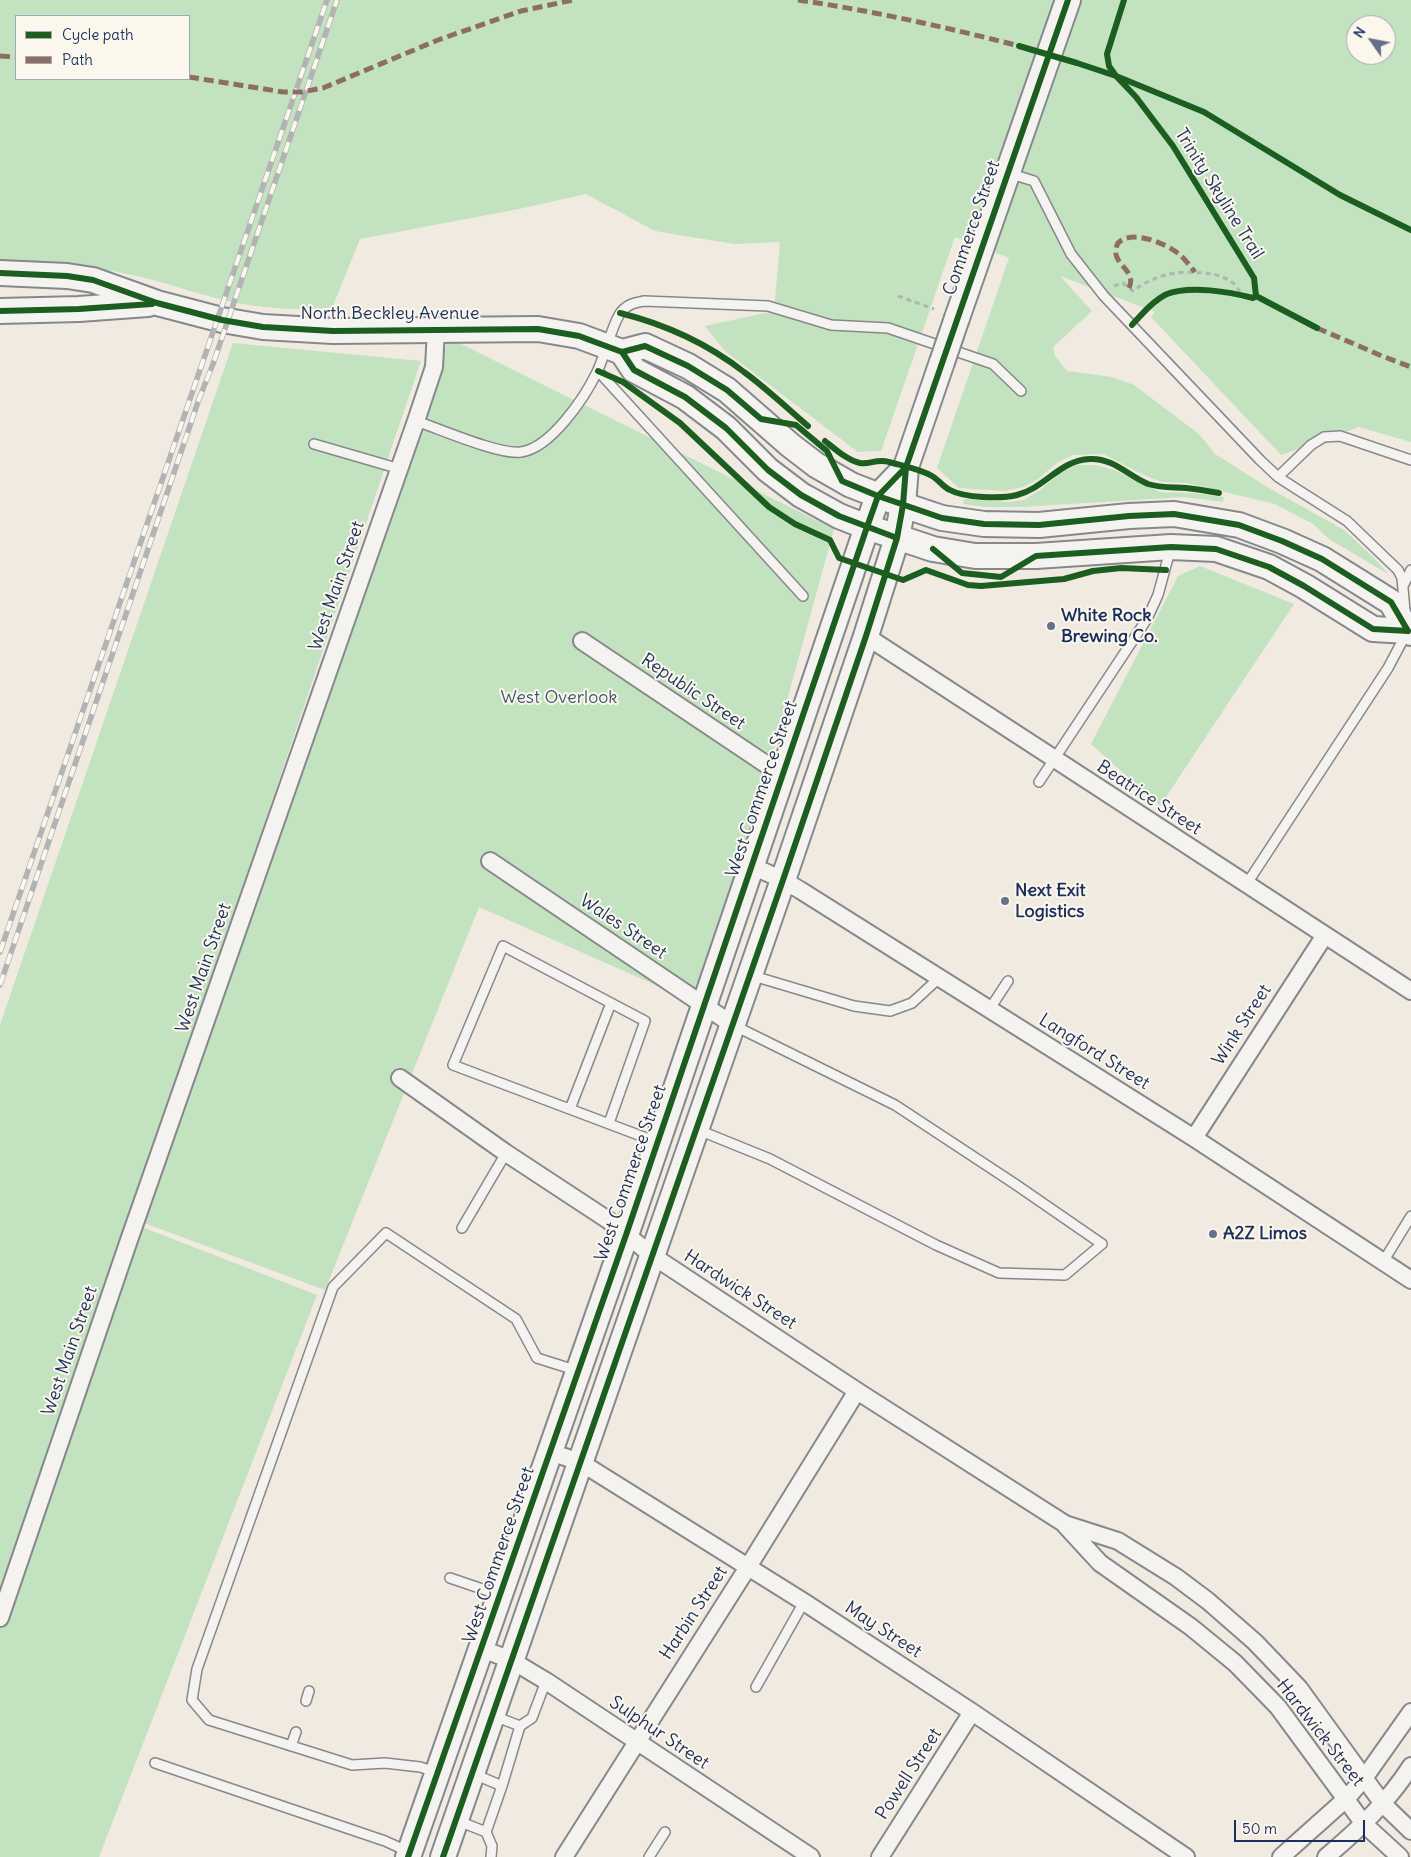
<!DOCTYPE html>
<html>
<head>
<meta charset="utf-8">
<style>
	body { margin:0 }
	#map { position:relative; width:1411px; height:1857px; overflow:hidden; background:#f1eae1; font-family:Delius,sans-serif }
	canvas { display:block }
	.legend { position:absolute; left:15px; top:15px; width:175px; height:65px; box-sizing:border-box; background:#fbf7ec; border:1px solid #a1a7b3; margin:0; padding:6px 9px; list-style:none; font-size:15px; color:#1b2f5e }
	.legend li { display:flex; align-items:center; gap:10px; height:25px }
	.legend b { width:25px; border:1px solid #a1a7b3 }
	.north { position:absolute; left:1346px; top:15px; width:50px; height:50px; box-sizing:border-box; background:#fbf7ec; border:1px solid #a1a7b3; border-radius:50%; rotate:303deg; font-size:14px; font-weight:700; line-height:20px; text-align:center; color:#1b2f5e }
	.north::after { content:''; display:block; margin:auto; width:18px; height:22px; background:#66708c; clip-path:polygon(50% 0,100% 100%,50% 72%,0 100%) }
	.scale { position:absolute; left:1234px; top:1820px; width:131px; height:22px; box-sizing:border-box; border:2px solid #1b2f5e; border-top:0; padding-left:6px; font-size:15px; line-height:18px; white-space:nowrap; color:#1b2f5e; -webkit-text-stroke:4px #fbf7ec; paint-order:stroke }
</style>
</head>
<body>
<div id="map">
<canvas width="1411" height="1857"></canvas>
<ul class="legend">
<li><b style="height:6px;background:#1b5e20"></b>Cycle path</li>
<li><b style="height:6px;background:#8d6e63"></b>Path</li>
</ul>
<div class="north">N</div>
<div class="scale">50 m</div>
</div>
<script>
const c = document.querySelector('canvas').getContext('2d');
c.lineJoin = 'round';
function fill(path, color) { c.fillStyle = color; c.fill(path, 'evenodd'); }
function stroke(path, color, width, dash) { c.strokeStyle = color; c.lineWidth = width; c.lineCap = dash ? 'butt' : 'round'; c.setLineDash(dash || []); c.stroke(path); }
function write(font, color, halo, rows, align = 'center') {
  c.font = font + ' Delius,sans-serif'; c.lineWidth = 4; c.setLineDash([]); c.textBaseline = 'middle'; c.strokeStyle = halo; c.fillStyle = color; for (const [text, x, y, turn = 0] of rows) {
    c.save(); c.translate(x, y); c.rotate((+turn || 0) * Math.PI / 180); c.textAlign = isNaN(turn) ? turn : align; if (halo) c.strokeText(text, 0, 0); c.fillText(text, 0, 0); c.restore();
  }
}
fill(new Path2D(`
	M0,0H1411V442L1359,427L1281,455L1151,317L1155,312L1060,276L1092,311L1053,347L1055,356L1067,371L1112,377L1134,385L1199,434L1215,454L1269,488L1344,530L1374,558L1388,574L1329,539L1313,524L1275,504L1187,483L1162,482L1144,475L1103,454L1073,455L1057,463L1038,479L1023,487L1005,491L959,488L937,468L1009,258L955,237L881,451L858,452L725,351L705,326L774,311L780,242L734,244L655,231L586,194L519,209L360,239L332,308C307,310 281,309 256,306C215,301 176,285 137,276C92,266 46,262 0,260ZM16,16H189V79H16ZM1356,25H1386V55H1356Z
	M449,338L834,529L703,1006L479,907L325,1290L144,1223Z
	M233,343L421,361L129,1222L317,1295L99,1857H0V1025Z
	M1076,465H1095L1114,470L1160,492L1193,493L1224,497L1223,502L1184,497L1022,507H986L963,504L964,499L1008,502L1024,500L1040,490L1059,474Z
	M1200,566L1294,604L1160,806L1091,744L1178,576Z`), '#c3e2bf');
const lane = new Path2D(`
	M1008,173L1034,181L1071,254L1104,296L1260,460L1278,477L1295,488L1347,521L1398,570L1402,578L1405,611
	M598,371L803,596
	M416,421C440,429 499,455 521,452C551,448 585,397 597,372C605,356 612,324 621,312C628,304 634,303 644,301L768,306L831,325L888,328L993,364L1021,391
	M314,444L400,469
	M1278,477L1311,445L1324,437L1340,436L1411,460
	M1403,586L1411,570
	M1039,782L1147,619L1158,595L1171,547
	M1246,885L1388,668L1406,634
	M750,975L854,1006L890,1011L912,1003L939,978
	M989,1010L1008,981
	M570,1109L611,1003
	M609,1123L645,1021L503,946L453,1065L657,1142
	M696,1129L770,1159L936,1245L999,1273L1065,1275L1102,1244L1015,1184L895,1105L733,1025
	M462,1228L506,1153
	M1383,1262L1411,1216
	M450,1578L500,1595
	M756,1687L804,1602
	M306,1701L309,1691
	M494,1716L520,1726L532,1718L546,1681
	M291,1746L296,1732
	M155,1763L385,1841L409,1852
	M436,1772L420,1767L385,1763L352,1765L209,1720L192,1700L197,1669L333,1287L386,1233L516,1319L537,1358L578,1371
	M502,1786L520,1726
	M456,1820L486,1832L502,1786L474,1774
	M486,1832L492,1846L491,1857
	M649,1857L665,1832`);
const street = new Path2D(`
	M866,636L1411,991
	M582,641L782,775
	M490,861L733,1025
	M752,866L783,880L800,890L1194,1138L1411,1280
	M400,1078L506,1153L608,1220L653,1256L857,1391L1065,1524L1118,1541L1176,1577L1208,1601L1255,1642L1299,1688L1383,1804L1411,1831
	M1194,1138L1325,935
	M550,1452L580,1462L804,1602L972,1712L1186,1857
	M1065,1525L1100,1563L1191,1627L1235,1663L1278,1707L1364,1824L1400,1857
	M0,1618L128,1243L416,421L434,367L436,330
	M482,1649L511,1660L546,1681L811,1857
	M564,1857L748,1567L857,1391
	M880,1857L972,1712
	M1281,1857L1347,1798L1365,1777L1411,1712
	M1326,1857C1358,1830 1388,1802 1411,1766`);
const secondary = new Path2D(`
	M0,273L67,276L93,280L157,303L222,320L263,327L333,331L538,329L579,336L622,352L634,370L685,397L726,428L768,470L801,495L839,516L867,527L933,549L975,556H1036L1171,547L1216,549L1269,567L1304,586L1373,629L1408,631
	M0,311L79,309L148,304
	M957,318L1068,0
	M622,352L645,346L688,366L727,390L790,445L816,465L851,485L903,505L942,518L984,524L1039,525L1129,516L1174,514L1239,525L1282,541L1322,559L1391,602L1408,631L1411,633
	M408,1857L626,1235L867,527L878,496L906,467
	M443,1857L783,880L866,636L897,538L903,505L906,467L942,362`);
stroke(lane, '#87888d', 12);
stroke(street, '#87888d', 20);
stroke(secondary, '#87888d', 28);
stroke(new Path2D(`
	M1114,286L1123,283L1133,291C1155,275 1176,270 1203,273C1214,274 1224,276 1233,283C1237,286 1239,291 1242,295
	M898,296L934,309`), '#b2b3b5', 3, [5, 4]);
stroke(lane, '#f5f3ef', 9);
stroke(street, '#f5f3ef', 16);
stroke(secondary, '#f5f3ef', 24);
const rail = new Path2D(`
	M0,952L327,0
	M0,985L199,399L213,364L337,0`);
stroke(rail, '#b2b3b5', 5.5);
stroke(rail, '#fbf7ec', 4, [11]);
const secondaryBridge = new Path2D(`
	M942,362L957,318`);
stroke(secondaryBridge, '#87888d', 28, []);
stroke(secondaryBridge, '#f5f3ef', 24);
stroke(new Path2D(`
	M798,0C873,11 946,27 1019,46
	M0,56L16,57
	M189,77L283,92H302L323,88L438,40L521,11L573,0
	M1129,288C1138,268 1107,264 1118,243C1132,229 1165,243 1179,254C1185,259 1190,266 1195,272
	M1317,328L1382,356L1411,367`), '#8d6e63', 5, [10, 5]);
stroke(new Path2D(`
	M1124,0L1107,54L1109,66L1116,76L1136,97L1173,146L1254,278L1256,296
	M1019,46L1077,63L1116,76L1204,112L1340,195L1411,230
	M0,273L67,276L93,280L157,303L222,320L263,327L333,331L538,329L579,336L622,352L634,370L685,397L726,428L768,470L801,495L839,516L897,538
	M1256,296L1317,328
	M0,311L79,309L152,304
	M620,313C664,324 708,344 744,372C766,388 787,408 808,426
	M1132,325C1142,314 1154,300 1167,294C1190,285 1230,292 1253,298L1256,296
	M622,352L645,346L688,366L727,390L761,419L796,425L827,451L842,481L878,496L942,518L984,524L1039,525L1129,516L1174,514L1239,525L1282,541L1322,559L1391,602L1408,631
	M598,371L623,382L680,423L769,507L795,524L830,540L839,558L903,580L926,570L968,585L981,586L1064,579L1093,571L1121,568L1166,570
	M825,441C835,449 847,460 860,463C870,465 877,458 889,462C903,466 920,469 932,476C939,480 943,487 950,490C964,498 1002,499 1017,495C1045,488 1060,460 1090,459C1114,458 1128,476 1148,484C1161,488 1173,487 1186,488C1197,489 1208,491 1219,493
	M933,549L962,573L1001,577L1036,556L1171,547L1216,549L1269,567L1304,586L1373,629L1408,631
	M408,1857L626,1235L867,527L878,496L906,467
	M443,1857L783,880L866,636L897,538L903,505L906,467L1068,0`), '#1b5e20', 6);
for (const [x, y, r, color] of [
	[1051,626,5,"#66708c"],
	[1005,901,5,"#66708c"],
	[1213,1234,5,"#66708c"]
]) { const dot = new Path2D(); dot.arc(x, y, r, 0, 2 * Math.PI); c.fillStyle = color; c.fill(dot); stroke(dot, '#fbf7ec', 2); }
write('18px', '#1b2f5e', '#fbf7ec', [
	["Trinity Skyline Trail",1219,194,58],
	["Commerce Street",972,228,-71],
	["North Beckley Avenue",390,314],
	["West Main Street",337,586,-71],
	["Republic Street",693,692,34],
	["West Commerce Street",762,789,-71],
	["Beatrice Street",1149,798,33],
	["Wales Street",623,927,34],
	["West Main Street",204,968,-71],
	["Wink Street",1242,1025,-57],
	["Langford Street",1094,1052,32],
	["West Commerce Street",631,1173,-71],
	["Hardwick Street",740,1290,33],
	["West Main Street",70,1351,-71],
	["West Commerce Street",499,1555,-71],
	["Harbin Street",694,1613,-57],
	["May Street",883,1630,33],
	["Sulphur Street",659,1733,34],
	["Hardwick Street",1320,1733,52],
	["Powell Street",909,1774,-57]
]);
write('bold 18px', '#1b2f5e', '#fbf7ec', [
	["White Rock",1061,616],
	["Brewing Co.",1061,637],
	["Next Exit",1015,891],
	["Logistics",1015,912],
	["A2Z Limos",1223,1234]
], 'left');
write('18px', '#3c5a6f', '#fbf7ec', [
	["West Overlook",559,698]
]);
</script>
</body>
</html>
